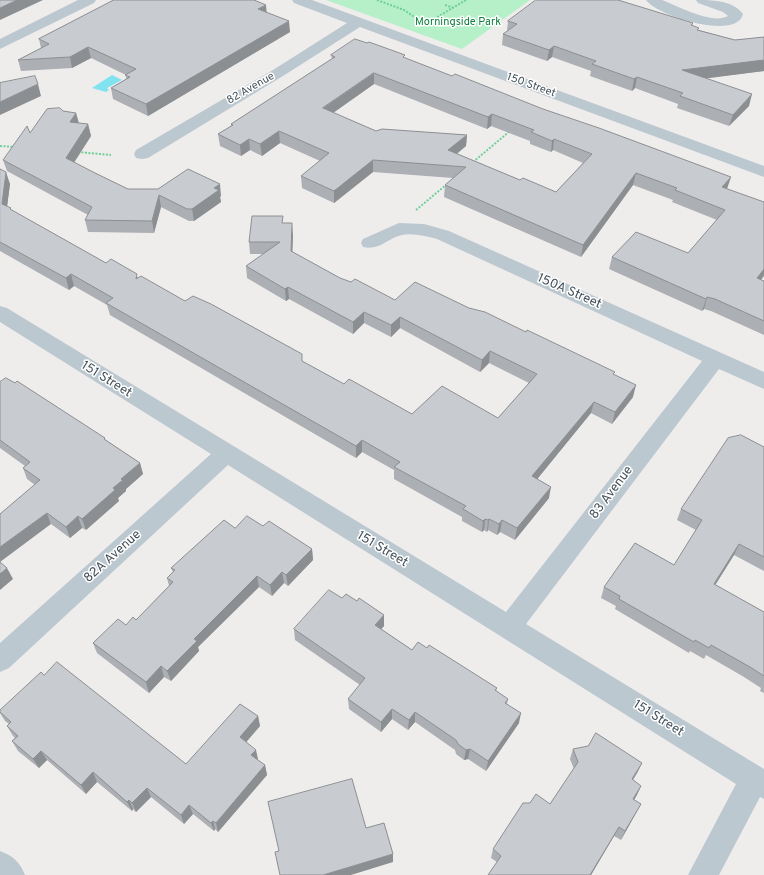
<!DOCTYPE html>
<html>
<head>
<meta charset="utf-8">
<style>
	body { margin:0 }
	canvas { display:block; background:#efecec }
</style>
</head>
<body>
<canvas width="764" height="875"></canvas>
<script>
const c = document.querySelector('canvas').getContext('2d');
c.lineJoin = 'round';
function fill(path, color) { c.fillStyle = color; c.fill(path, 'evenodd'); }
function stroke(path, color, width, dash) { c.strokeStyle = color; c.lineWidth = width; c.lineCap = dash ? 'butt' : 'round'; c.setLineDash(dash || []); c.stroke(path); }
function write(font, color, halo, rows, align = 'center') {
  c.font = font + ' Overpass,sans-serif'; c.lineWidth = 3; c.setLineDash([]); c.textBaseline = 'middle'; c.strokeStyle = halo; c.fillStyle = color; for (const [text, x, y, turn = 0] of rows) {
    c.save(); c.translate(x, y); c.rotate((+turn || 0) * Math.PI / 180); c.textAlign = isNaN(turn) ? turn : align; if (halo) c.strokeText(text, 0, 0); c.fillText(text, 0, 0); c.restore();
  }
}
fill(new Path2D(`
	M326,0H530L462,49Z`), '#b6f0c8');
fill(new Path2D(`
	M112,75L122,80L107,88L109,90L106,92L92,88Z`), '#81e2f0');
stroke(new Path2D(`
	M377,0L404,10L425,24
	M445,5L454,8
	M422,26L466,0
	M0,146L15,147
	M78,152L111,155
	M473,162L510,131
	M416,210L446,185`), '#6dd097', 2, [2, 1.5]);
fill(new Path2D(`
	M78,0H96L94,3L0,49V39Z
	M292,0H312L764,166V177L360,27L283,76L148,158L142,159L136,158L134,154L136,150L273,70L347,23L294,3Z
	M646,0C651,0 658,0 662,0C678,6 712,25 728,16L723,12L698,3L696,0C711,0 733,0 743,14C737,41 657,16 646,0Z
	M399,223L424,224L449,231L764,372V389L719,369L526,624L764,769V799L760,797L719,875H688L736,784L228,465L9,668L0,672V643L211,454L0,322V306L7,308L506,612L702,361L437,239C426,236 412,233 402,235C388,238 379,251 363,247L361,243L363,239Z
	M0,851C13,856 20,862 25,875H0Z`), '#bcc8d0');
fill(new Path2D(`
	M114,0H256V1L267,13L290,32L148,116L113,99L111,88L126,79V75L91,58L72,68L21,71L18,60L41,48L39,39Z
	M508,21L693,23L692,26L699,30L735,40L764,37V71L705,78L749,106L729,126L677,108L678,104L635,88L632,91L590,76L591,71L552,57L547,61L502,45L503,34L507,31Z
	M331,55L405,58L727,189L761,280L764,281V335L711,311L704,309L702,311L609,269L612,257L688,253L717,220L672,202L673,200L633,185L581,257L444,197L445,185L453,178L373,172L334,203L302,188L301,176L320,161L280,143L262,156L250,150L241,156L220,146L218,134L231,126V124L332,59ZM374,84L487,129L491,126L530,141V144L551,152L553,150L583,163L556,192L520,180L457,154L466,146L467,135L376,131L333,113Z
	M63,111L76,113L79,123L88,124L91,136L74,163L128,189L221,196L220,197L221,202L194,221H189L161,207L154,233L88,232L85,220L88,215L7,171L3,160L30,133Z
	M0,169L10,184L7,206L12,211L106,263L138,277L185,301L302,361L344,384L412,414L498,418L529,383L489,363L480,372L400,328L391,337L364,323L353,334L289,299L286,301L247,278L246,266L264,254H250L249,242L284,223L293,235L292,252L340,278L395,300L469,308L614,375L633,397L612,424L591,413L537,479L549,498L515,540L500,532L497,535L488,530L487,532L484,530L482,532L462,521V517L394,479V470L362,452L356,458L110,315L107,305L74,286L69,290L0,251Z
	M0,382L106,440L140,463L143,474L126,489V491L118,498L119,501L86,530L82,528L70,538L51,524L35,485L27,479L23,468L25,466L0,448Z
	M764,447V571L734,555L715,585L764,612V693L760,691L761,688L744,677L706,655L704,659L690,651L689,653L615,609L616,606L601,598L604,587L674,565L696,530L677,520L681,509Z
	M263,526L312,549L313,560L288,586L284,583L272,596L259,587L198,647L199,651L171,681L164,677L149,693L97,653L93,643L136,620L169,586L167,578L173,572L171,568L235,528Z
	M342,598L384,615V626L381,629L412,650L427,648L497,688L496,691L508,699L507,704L519,723L486,771L468,759L464,760L456,754L455,750L415,722L408,730L392,719L381,732L349,709L348,699L360,685L295,640L294,629Z
	M44,675L186,764L258,716L260,726L246,742L258,759L257,760L265,765L267,775L218,832L215,829L214,831L193,814L184,824L151,797L136,812L133,809L132,811L97,782L86,794L47,760L39,768L18,751L12,741L15,738L13,736L7,726L9,724L5,721L0,713V710Z
	M573,749L642,763L637,773L633,780L641,786L634,800L641,804L621,840L614,836L591,875H488L497,862L491,858L493,849L550,804L574,769L570,759Z`), '#acafb4');
fill(new Path2D(`
	M17,0H43L0,20V8Z
	M266,5L267,16L258,9Z
	M289,21L290,32L148,116L146,104Z
	M554,46L552,57L547,61L549,50Z
	M88,47L91,58L72,68L70,57Z
	M764,60V71L679,82L682,70Z
	M374,73V84L323,120V108Z
	M637,77L635,88L632,91L634,79Z
	M38,84L41,96L0,115V102Z
	M752,94L749,106L729,126L733,115Z
	M76,113L79,124L70,122Z
	M492,114L491,126L487,129L488,117Z
	M88,124L91,136L69,170L66,158Z
	M279,131L280,143L262,156L260,144Z
	M467,135L466,146L447,161L448,150Z
	M249,139L250,150L241,156L240,145Z
	M554,139L553,150L551,152L552,141Z
	M373,160V172L334,203V191Z
	M6,172L10,184L6,215L2,204Z
	M636,173L633,185L581,257L583,245Z
	M731,177L727,189L722,187Z
	M220,184L221,196L220,197L221,202L194,221L192,209L214,188Z
	M159,195L161,207L154,233L152,221Z
	M292,223L293,235L292,263L291,251Z
	M764,269V276L753,290L757,278Z
	M71,274L74,286L69,290L66,278Z
	M288,287L289,299L286,301L285,289Z
	M707,297L704,309L702,311L706,299Z
	M364,312V323L353,334V322Z
	M400,317V328L391,337V325Z
	M490,351L489,363L480,372L482,360Z
	M636,385L633,397L612,424L615,412Z
	M594,402L591,413L530,488L532,476Z
	M362,440V452L356,458V446Z
	M140,463L143,474L126,489V491L118,498L119,501L86,530L82,519L113,488L121,479Z
	M551,487L549,498L515,540L517,528Z
	M47,513L51,524L0,562V547Z
	M78,516L82,528L70,538L66,527Z
	M485,519L484,530L482,532L483,521Z
	M489,519L488,530L487,532L488,520Z
	M502,520L500,532L497,535L499,524Z
	M739,544L734,555L709,595L714,584Z
	M312,549L313,560L288,586L286,575Z
	M7,568L13,579L0,590V574Z
	M282,572L284,583L272,596L270,585Z
	M257,576L259,587L198,647L199,651L171,681L167,671L194,639Z
	M384,615V626L375,636V625Z
	M161,666L164,677L149,693L146,682Z
	M392,709V719L381,732V722Z
	M415,712V722L408,730L409,720Z
	M521,713L519,723L486,771L488,761Z
	M258,716L260,726L242,747L240,737Z
	M470,749L468,759L464,760L466,750Z
	M256,750L258,759L253,765L251,755Z
	M41,751L47,760L39,768L33,759Z
	M642,763L637,773L627,789L632,779Z
	M265,765L267,775L218,832L216,823Z
	M93,772L97,782L86,794L81,785Z
	M641,786L637,795L629,808L633,799Z
	M147,788L151,797L136,812L132,803Z
	M129,800L133,809L132,811L127,802Z
	M641,804L621,840L625,831Z
	M189,805L193,814L184,824L181,815Z
	M213,821L215,829L214,831L211,823Z
	M619,827L614,836L591,875H590Z
	M393,854V862L351,875H323Z`), '#8c8f92');
const building = new Path2D(`
	M0,0H17L0,8Z
	M114,0H254L266,5L258,9L289,21L146,104L111,88L130,77L125,75L136,69L88,47L70,57L18,60L49,44L39,39Z
	M536,0H618L693,23L691,25L699,28L697,30L735,40L764,37V60L682,70L752,94L733,115L680,96L683,93L637,77L634,79L592,64L596,61L554,46L549,50L503,34L517,24L508,21Z
	M355,39L367,43L369,42L405,55L403,57L408,59L452,76L455,74L543,109L599,128L731,177L722,187L764,202V269L757,278L764,281V321L715,299L707,297L706,299L612,257L636,232L688,253L725,210L675,190L677,188L636,173L583,245L445,185L466,167L373,160L334,191L301,176L329,153L279,131L260,144L249,139L240,145L218,134L233,125L231,124L330,60L335,57L331,55ZM374,73L488,117L492,114L534,130L531,132L552,141L554,139L592,154L556,192L523,178L520,180L448,150L467,135L382,129L376,131L323,108Z
	M35,76L38,84L0,102V83Z
	M60,108L63,111L76,113L70,122L88,124L66,158L95,173L128,189H158L188,169L220,184L214,188L219,190L192,209H187L159,195L152,221L85,220L92,207L3,160L27,126L30,133L47,109Z
	M0,169L6,172L2,204L11,208L10,209L106,263L111,259L137,274L136,279L141,276L185,301L193,296L211,304L302,354V361L344,384L349,379L412,414L442,386L498,418L537,374L490,351L482,360L400,317L391,325L364,312L353,322L288,287L285,289L246,266L280,242H249L252,216H283L282,223H292L291,251L340,278L351,282L355,279L395,300L415,282L469,308L485,312L526,332L527,330L615,372L613,374L636,385L615,412L594,402L532,476L551,487L517,528L502,520L499,524L489,519L488,520L485,519L483,521L463,509L466,506L394,467L400,462L362,440L356,446L106,303L113,298L71,274L66,278L0,242Z
	M6,378L15,383L17,381L105,438L104,439L140,463L121,479L123,480L113,488L115,490L82,519L78,516L66,527L47,513L0,547V514L40,480L23,468L30,462L0,440V382Z
	M741,435L764,447V557L739,544L714,584L764,612V676L750,667L711,645L709,648L695,640L694,642L619,599L620,596L604,587L635,543L674,565L702,520L681,509L728,438Z
	M247,516L263,526L269,521L312,549L286,575L282,572L270,585L257,576L194,639L197,641L167,671L161,666L146,682L93,643L118,619L126,625L133,617L136,620L173,582L167,578L175,570L171,568L224,520L235,528Z
	M0,562L7,568L0,574Z
	M329,590L342,598L346,594L357,601L359,598L384,615L375,625L412,650L418,642L427,648L429,645L497,688L495,690L508,699L505,703L521,713L488,761L470,749L466,750L458,744L456,740L415,712L409,720L392,709L381,722L348,699L365,678L294,629Z
	M57,662L186,764L240,704L258,716L240,737L256,750L251,755L265,765L216,823L213,821L211,823L189,805L181,815L147,788L132,803L129,800L127,802L93,772L81,785L41,751L33,759L12,741L18,736L7,726L11,722L0,712V710L41,672L44,675Z
	M596,733L642,763L632,779L641,786L633,799L641,804L625,831L619,827L590,875H488L501,856L493,849L523,803H530L536,794L550,804L578,762L573,749L588,746Z
	M352,779L366,828L384,823L393,854L323,875H280L275,852L279,851L268,802Z`);
fill(building, '#c8ccd1');
stroke(building, '#8c8f92', 1);
write('11px', '#117e3f', '#fff', [
	["Morningside Park",458,23]
]);
write('11px', '#44515a', '#fff', [
	["150 Street",531,86,20],
	["82 Avenue",251,89,-30]
]);
write('13px', '#44515a', '#fff', [
	["150A Street",569,292,24],
	["151 Street",106,380,32],
	["83 Avenue",612,493,-53],
	["151 Street",382,550,31],
	["82A Avenue",113,557,-42],
	["151 Street",658,719,32]
]);
</script>
</body>
</html>
